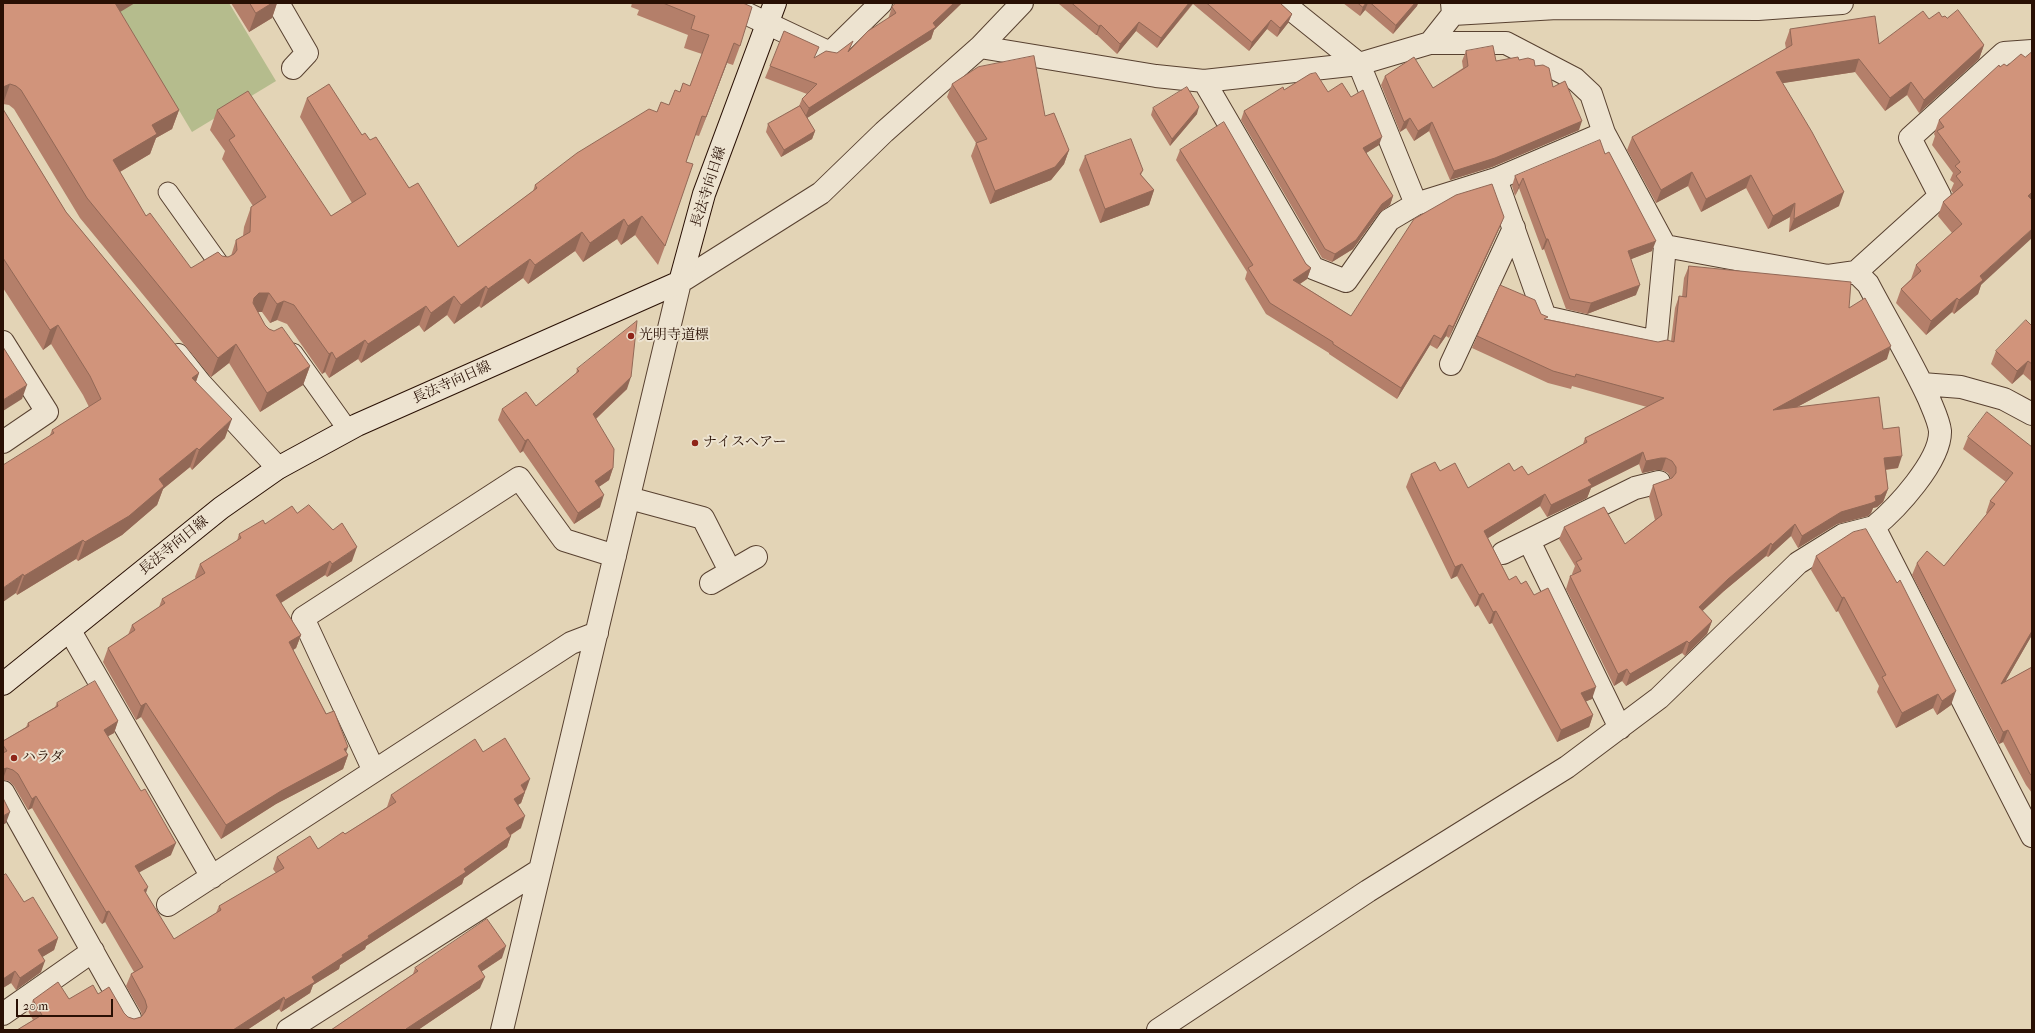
<!DOCTYPE html>
<html>
<head>
<meta charset="utf-8">
<style>
	body { margin:0 }
	#map { position:relative; width:2035px; height:1033px; overflow:hidden; background:#e3d4b6; font-family:"IM FELL French Canon",serif }
	canvas { display:block }
	.frame { position:absolute; inset:0; border:4px solid #291004; pointer-events:none }
	.scale { position:absolute; left:16px; top:999px; width:97px; height:18px; box-sizing:border-box; border:2px solid #291004; border-top:0; padding-left:5px; font-size:12px; line-height:14px; white-space:nowrap; color:#291004; -webkit-text-stroke:3px #ede3d0; paint-order:stroke }
</style>
</head>
<body>
<div id="map">
<canvas width="2035" height="1033"></canvas>
<div class="frame"></div>
<div class="scale">20 m</div>
</div>
<script>
const c = document.querySelector('canvas').getContext('2d');
c.lineJoin = 'round';
function fill(path, color) { c.fillStyle = color; c.fill(path, 'evenodd'); }
function stroke(path, color, width, dash) { c.strokeStyle = color; c.lineWidth = width; c.lineCap = dash ? 'butt' : 'round'; c.setLineDash(dash || []); c.stroke(path); }
function write(font, color, halo, rows, align = 'center') {
  c.font = font + ' "IM FELL French Canon","Noto Serif JP",serif'; c.lineWidth = 4; c.setLineDash([]); c.textBaseline = 'middle'; c.strokeStyle = halo; c.fillStyle = color; for (const [text, x, y, turn = 0] of rows) {
    c.save(); c.translate(x, y); c.rotate((+turn || 0) * Math.PI / 180); c.textAlign = isNaN(turn) ? turn : align; if (halo) c.strokeText(text, 0, 0); c.fillText(text, 0, 0); c.restore();
  }
}
fill(new Path2D(`
	M115,3H229L276,81L192,132Z`), '#b5bc8d');
const lane = new Path2D(`
	M168,192L220,265
	M293,353L348,430`);
const street = new Path2D(`
	M278,3L307,53L293,68
	M724,3L830,53L881,3
	M1453,14L1557,8L1758,9L1842,3
	M1430,43H1506L1575,79L1591,94L1604,133L1665,246L1828,276L1856,272L1868,284C1888,322 1911,360 1929,399C1933,409 1939,421 1940,431C1941,461 1896,509 1874,527
	M980,47L1156,76L1204,81L1359,64L1430,43L1453,14L1452,3
	M1204,81L1313,268L1346,281L1389,220L1416,204L1359,64L1283,3
	M1496,179L1545,317L1656,342L1665,246
	M1416,204L1496,179L1604,133
	M1856,272L1940,196L1910,138L2004,53L2032,51
	M3,342L47,412L3,442
	M178,355L201,384L278,468
	M1451,364L1514,228
	M1922,384L1961,387L2004,399L2032,414
	M629,498L703,518L730,571
	M1529,541L1620,728
	M1503,553L1635,488L1659,482
	M711,583L756,557
	M70,631L212,877
	M374,771L303,618L519,478L564,540L615,556
	M3,792L130,1018
	M168,905L571,643L597,633
	M3,1014L93,951
	M288,1030L540,870
	M502,1030L680,282L821,193L884,132L980,47L1022,3
	M1158,1030L1368,891L1567,767L1659,698L1798,563L1843,535L1874,527L2032,836`);
const secondary = new Path2D(`
	M3,684L221,508L278,468L357,425L680,282L704,194L775,3`);
stroke(lane, '#584130', 21);
stroke(street, '#584130', 24);
stroke(secondary, '#291004', 24);
stroke(lane, '#ede3d0', 19);
stroke(street, '#ede3d0', 22);
stroke(secondary, '#ede3d0', 22);
fill(new Path2D(`
	M3,3L120,12L179,110L172,129L156,138L150,154L120,172L146,216L191,268L222,256L228,257L231,256L236,240L243,236L244,227L251,207L253,206L222,159L225,151L210,130L217,110L331,216L352,203L300,117L307,98L370,140L458,247L533,191L535,185L669,105L680,92L690,86L702,54L684,48L688,35L637,15L639,10L631,7L632,3H743L740,46L733,65L727,63L699,136L695,135L686,162L665,246L658,265L635,235L621,245L617,239L583,262L575,251L528,284L523,278L481,308L479,306L454,324L447,315L424,332L419,325L361,363L358,359L329,378L325,372L322,374L287,324L277,320L270,323L262,312H258L265,325L310,366L303,385L260,412L229,363L211,377L210,376L80,218L14,109L9,105L3,104Z
	M231,3H277L272,18L249,32Z
	M896,3H962L934,30L931,39L807,118L815,131L812,139L781,157L766,132L768,124L799,106L802,99L807,94L765,78L770,66L815,58L837,53L849,51L888,19L892,7Z
	M1059,3H1280L1292,14L1288,23L1277,37L1267,29L1249,51L1193,4L1157,48L1136,31L1117,54L1097,35H1096L1059,4Z
	M1343,3H1418L1417,6L1393,34L1365,10L1360,16Z
	M1942,17L1947,18L1984,45L1979,59L1919,113L1907,95L1885,111L1855,72L1782,83L1839,206L1789,232L1790,217L1768,229L1746,188L1701,212L1688,186L1656,203L1627,150L1632,137L1786,49L1785,43L1790,29L1879,44L1929,19Z
	M1466,51L1496,61L1519,60L1535,66L1553,87L1579,130L1492,167L1450,180L1429,131L1414,141L1406,128L1400,132L1381,85L1385,76L1433,88L1463,68L1462,61Z
	M2025,57L1981,285L1978,294L1954,314L1952,312L1926,335L1896,303L1901,289L1911,279L1916,265L1952,233L1938,216L1943,202L1953,193L1951,190L1954,183L1950,180L1953,173L1932,145L1935,136L1934,134L1939,120L2000,67L2007,66Z
	M952,84L1045,116L1069,150L1064,164L1051,180L990,204L971,156L976,143L947,97Z
	M1284,90L1328,92L1379,145L1366,153L1393,196L1390,205L1379,213L1353,249L1332,262L1322,258L1241,120L1244,111Z
	M1153,108L1197,114L1170,146L1151,115Z
	M3,109L66,212L199,373L196,382L225,438L192,470L190,467L163,489L157,505L122,535L78,561L76,559L17,595L16,593L50,435L52,430L89,407L83,395L51,344L43,350L3,288Z
	M1180,150L1311,268L1307,279L1300,284L1351,316L1500,227L1449,338L1446,336L1437,349L1430,345L1397,399L1329,354V353L1266,314L1245,279L1247,272L1176,160Z
	M1605,154L1652,251L1631,259L1636,295L1587,314L1566,309L1544,249L1542,250L1519,188L1515,196L1512,186L1515,176Z
	M1085,156L1143,170L1141,175L1154,190L1149,205L1100,223L1079,170Z
	M1689,266L1849,308L1887,359L1797,407L1883,429L1898,468L1886,470L1888,489L1883,502L1877,507L1873,508L1871,513L1868,516L1837,524L1798,548L1791,536L1768,557L1766,556L1724,591L1702,611L1712,621L1707,634L1685,656L1682,653L1626,686L1622,681L1614,686L1566,589L1570,576L1573,575L1572,574L1575,566L1559,539L1564,527L1625,544L1655,520L1649,497L1653,485L1671,479L1668,473L1662,470H1656L1642,473L1639,464L1591,488L1587,498L1547,517L1540,506L1488,538L1509,580L1521,584L1592,699L1586,701L1593,715L1589,727L1557,742L1492,623L1489,624L1478,605L1475,607L1457,576L1451,579L1406,487L1411,474L1440,471L1468,488L1514,471L1528,475L1583,444L1585,438L1647,407L1572,386L1571,389L1548,383L1472,348L1477,336L1547,319L1658,342L1671,341L1675,308L1679,296L1682,297L1684,278Z
	M2032,326V382L2023,374L2012,384L1991,364L1996,351Z
	M577,369L627,389L596,419L613,468L609,480L599,487L600,507L574,524L523,451L520,453L498,420L502,409L536,406L576,374Z
	M1968,437L2032,447V635L2005,682L2032,667V793L2026,785L2003,742L1999,744L1912,575L1917,563L1944,566L1987,514L1986,513L1990,501L2006,482L1963,449Z
	M297,513L352,561L327,577L325,575L281,603L301,635L296,648L293,650L348,755L343,769L276,804L221,839L141,717L136,720L103,662L108,648L128,635L132,625L159,607L162,599L196,579L195,577L200,564L237,541L239,534L265,524Z
	M1816,556L1951,705L1937,715L1933,708L1896,728L1877,692L1879,686L1838,611L1836,612L1811,570Z
	M57,703L118,721L114,733L108,736L171,855L139,872L146,894L174,939L216,913L219,906L276,873L273,869L277,857L318,849L345,834L387,807L391,795L483,752L526,790L525,791V792L521,803L518,805L521,828L511,835L507,847L464,878L462,884L366,946L365,949L340,965L339,969L313,985L310,993L281,1012L279,1009L247,1030H17L33,1020L28,1011L33,1000L69,999L98,994L124,1013L128,1017L134,1019L141,1017L142,1016L141,1012L126,986L131,974L134,972L105,922L102,924L100,922L32,808L28,810L14,786L9,781L3,780V741L26,727L28,723L55,707Z
	M3,876L24,902L58,938L54,950L42,957L41,972L16,990L11,983L3,988Z
	M502,958L481,972L480,988L418,1030H331L413,974L415,968Z`), '#b47f6a');
fill(new Path2D(`
	M113,3H135L107,20Z
	M272,3H277L272,18L249,32L256,13Z
	M954,3H962L934,30L931,39L804,120L809,108L933,23Z
	M1189,3H1193L1157,48L1161,38Z
	M1366,3H1368L1365,10L1360,16L1363,7Z
	M1415,3H1418L1417,6L1393,34L1396,25Z
	M1292,14L1288,23L1277,37L1280,28Z
	M1271,20L1267,29L1249,51L1252,42Z
	M1139,22L1136,31L1117,54L1120,44Z
	M1101,25L1097,35H1096L1099,26Z
	M734,43L727,63L699,136L706,117Z
	M1984,45L1979,59L1919,113L1924,100Z
	M1859,59L1855,72L1771,85L1776,72Z
	M1911,82L1907,95L1885,111L1890,98Z
	M10,84L3,104V87Z
	M1199,107L1197,114L1170,146L1172,139Z
	M179,110L172,129L156,138L150,154L106,180L113,160L152,125Z
	M1410,118L1406,128L1400,132L1404,122Z
	M1582,121L1579,130L1492,167L1450,180L1454,171Z
	M1432,122L1429,131L1414,141L1418,131Z
	M815,131L812,139L781,157L784,150Z
	M1382,137L1379,145L1360,157L1363,148Z
	M1069,150L1064,164L1051,180L990,204L995,191Z
	M1692,172L1688,186L1656,203L1661,190Z
	M1751,175L1746,188L1701,212L1706,199Z
	M1523,178L1519,188L1515,196L1519,186Z
	M1154,190L1149,205L1100,223L1105,209Z
	M1844,192L1839,206L1789,232L1794,219Z
	M2032,192V201L2028,196Z
	M1393,196L1390,205L1379,213L1353,249L1332,262L1335,254L1382,204Z
	M1795,203L1790,217L1768,229L1773,216Z
	M642,216L635,235L621,245L628,226Z
	M1504,217L1500,227L1449,338L1453,327Z
	M624,219L617,239L583,262L590,243Z
	M2032,229V238L1981,285L1978,294L1954,314L1959,300L1980,276Z
	M582,232L575,251L528,284L535,265Z
	M1546,239H1548L1544,249L1542,250Z
	M1656,241L1652,251L1624,262L1628,251Z
	M530,259L523,278L481,308L488,289Z
	M1311,268L1307,279L1289,291L1293,280Z
	M1640,285L1636,295L1587,314L1591,303Z
	M486,286L479,306L454,324L461,305Z
	M259,293H269L262,312H252L254,298Z
	M454,296L447,315L424,332L431,313Z
	M1957,298L1952,312L1926,335L1931,321Z
	M284,301L277,320L270,323L277,304Z
	M426,306L419,325L361,363L368,344Z
	M58,325L51,344L43,350L50,330Z
	M1449,325L1446,336L1437,349L1441,339Z
	M1434,335L1430,345L1397,399L1401,388Z
	M365,340L358,359L329,378L336,359Z
	M236,344L229,363L211,377L218,358Z
	M1891,346L1887,359L1769,422L1773,410Z
	M332,352L325,372L322,374L329,354Z
	M2028,361L2023,374L2012,384L2017,371Z
	M310,366L303,385L260,412L267,393Z
	M199,373L192,392V378Z
	M631,377L627,389L589,425L593,414Z
	M27,385L22,399L3,411V400Z
	M232,419L225,438L192,470L199,450Z
	M528,439L523,451L520,453L525,441Z
	M197,448L190,467L163,489L157,505L122,535L78,561L85,542L159,479Z
	M1643,452L1639,464L1591,488L1587,498L1547,517L1551,505L1588,480Z
	M1902,456L1898,468L1880,470L1884,458Z
	M1661,458H1666L1662,470H1656L1642,473L1646,461Z
	M613,468L609,480L591,492L595,481Z
	M1888,489L1883,502L1877,507L1873,508L1871,513L1868,516L1837,524L1798,548L1802,536L1841,512Z
	M1545,494L1540,506L1480,543L1484,531Z
	M604,495L600,507L574,524L578,513Z
	M1795,524L1791,536L1768,557L1772,545Z
	M83,540L76,559L17,595L24,576Z
	M1771,543L1766,556L1724,591L1694,619L1699,607L1728,579Z
	M357,547L352,561L327,577L332,564Z
	M330,561L325,575L271,609L276,595Z
	M1462,564L1457,576L1451,579L1455,567Z
	M23,574L16,593L3,602V588Z
	M1483,593L1478,605L1475,607L1479,595Z
	M1844,597L1838,611L1836,612L1842,598Z
	M1496,611L1492,623L1489,624L1493,612Z
	M1712,621L1707,634L1685,656L1689,643Z
	M2032,631V635L1997,696L2001,684Z
	M301,635L296,648L284,656L289,642Z
	M1687,641L1682,653L1626,686L1630,674Z
	M1627,669L1622,681L1614,686L1618,674Z
	M1596,687L1592,699L1577,705L1581,693Z
	M1956,691L1951,705L1937,715L1942,701Z
	M1938,694L1933,708L1896,728L1902,713Z
	M146,703L141,717L136,720L141,706Z
	M1593,715L1589,727L1557,742L1561,730Z
	M118,721L114,733L99,741L104,730Z
	M2008,730L2003,742L1999,744L2003,732Z
	M348,747L344,757L348,755L343,769L276,804L221,839L226,825Z
	M7,768L3,779V769Z
	M530,779L526,790L516,796L521,785Z
	M525,792L521,803L510,810L514,799Z
	M36,796L32,808L28,810L32,799Z
	M10,812L6,823L3,825V816Z
	M525,816L521,828L502,840L506,828Z
	M511,836L507,847L464,878L462,884L366,946L365,949L340,965L339,969L313,985L310,993L281,1012L285,1000L312,977L368,936Z
	M176,843L171,855L131,877L135,866Z
	M148,887L144,899V890Z
	M109,911L105,922L102,924L106,912Z
	M58,938L54,950L34,962L38,950Z
	M506,946L502,958L473,977L478,966Z
	M45,961L41,972L16,990L20,978Z
	M15,971L11,983L3,988V979Z
	M485,977L480,988L418,1030H406V1029Z
	M284,997L279,1009L247,1030H233Z`), '#926856');
const building = new Path2D(`
	M3,3H115L179,110L152,125L157,134L113,160L146,216L150,213L191,268L218,252L222,256L228,257L234,254L237,250L236,240L250,232L251,207L266,197L229,140L235,136L217,110L248,91L331,216L366,194L307,98L329,84L362,135L365,133L370,140L376,137L409,188L418,183L458,247L537,188L535,185L577,153L649,109L657,112L661,102L669,105L675,90L680,92L683,83L690,86L709,35L691,29L695,16L663,3H743L752,7L740,46L734,43L706,117L702,116L686,162L693,164L665,246L642,216L628,226L624,219L590,243L582,232L535,265L530,259L488,289L486,286L461,305L454,296L431,313L426,306L368,344L365,340L336,359L332,352L329,354L294,305L284,301L277,304L269,293H259L254,298L253,303L265,325L269,329L274,331L282,327L310,366L267,393L236,344L218,358L217,357L87,198L21,90L16,86L10,84L3,87Z
	M250,3H272L256,13Z
	M896,3H954L933,23L936,27L809,108L802,99L817,84L770,66L784,31L819,47L814,58L826,51L837,53L853,41L848,52L868,31L896,13L892,7Z
	M1072,3H1189L1161,38L1139,22L1120,44L1101,25L1099,26Z
	M1207,3H1280L1292,14L1280,28L1271,20L1252,42Z
	M1358,3H1366L1363,7Z
	M1371,3H1415L1396,25Z
	M1958,10L1984,45L1924,100L1911,82L1890,98L1859,59L1776,72L1812,132L1844,192L1794,219L1795,203L1773,216L1751,175L1706,199L1692,172L1661,190L1632,137L1792,45L1790,29L1875,16L1879,44L1923,11L1929,19L1939,12L1942,17L1945,16L1947,18Z
	M1493,46L1496,61L1518,57L1519,60L1528,58L1534,60L1535,66L1543,65L1549,68L1553,87L1565,81L1582,121L1495,158L1454,171L1432,122L1418,131L1410,118L1404,122L1385,76L1414,57L1433,88L1468,66L1466,51Z
	M2032,52V192L2028,196L2032,200V229L1980,276L1983,280L1959,300L1957,298L1931,321L1901,289L1921,271L1916,265L1962,224L1943,202L1963,185L1956,176L1961,172L1955,166L1960,162L1937,131L1944,127L1939,120L1999,65L2000,67L2004,64L2007,66L2021,54L2025,57Z
	M1034,56L1045,116L1054,113L1069,150L1055,167L995,191L976,143L987,139L952,84L978,67Z
	M1316,73L1328,92L1342,83L1351,97L1363,90L1382,137L1363,148L1393,196L1382,204L1356,240L1335,254L1325,249L1244,111L1283,87L1284,90L1310,74Z
	M1187,87L1199,107L1172,139L1153,108Z
	M800,106L815,131L784,150L768,124Z
	M3,109L66,212L199,373L192,378L232,419L199,450L197,448L159,479L164,486L129,516L85,542L83,540L24,576L23,574L3,588V465L54,433L52,430L101,399L90,376L58,325L50,330L3,258Z
	M1224,122L1306,264L1311,268L1293,280L1351,316L1414,219L1456,195L1492,184L1504,217L1453,327L1449,325L1441,339L1434,335L1401,388L1333,344V342L1270,303L1248,268L1253,265L1180,150Z
	M1131,139L1143,170L1140,174L1154,190L1105,209L1085,156Z
	M1600,140L1605,154L1609,152L1656,241L1628,251L1640,285L1591,303L1570,299L1548,239H1546L1523,178L1519,186L1515,176Z
	M1689,266L1851,282L1849,308L1865,298L1891,346L1773,410L1879,397L1883,429L1899,427L1902,456L1884,458L1888,489L1881,495L1875,496L1876,501L1872,503L1841,512L1802,536L1795,524L1772,545L1771,543L1728,579L1699,607L1712,621L1689,643L1687,641L1630,674L1627,669L1618,674L1570,576L1581,571L1576,562L1582,559L1564,527L1604,507L1625,544L1662,515L1653,485L1672,478L1676,473V467L1672,461L1666,458H1661L1646,461L1643,452L1588,480L1592,485L1551,505L1545,494L1484,531L1509,580L1516,576L1521,584L1526,581L1534,595L1548,588L1596,687L1581,693L1593,715L1561,730L1496,611L1493,612L1483,593L1479,595L1462,564L1455,567L1411,474L1435,462L1440,471L1455,463L1468,488L1509,463L1514,471L1522,466L1528,475L1587,442L1585,438L1664,398L1576,374L1575,377L1553,371L1477,336L1500,285L1535,300L1541,314L1548,317L1544,319L1658,342L1667,340L1674,342L1679,296L1686,297Z
	M2026,320L2032,326V364L2028,361L2017,371L1996,351Z
	M637,321L631,377L593,414L614,449L613,468L595,481L604,495L578,513L528,439L525,441L502,409L526,392L536,406L579,371L577,369Z
	M3,347L27,385L3,400Z
	M1987,412L2032,447V631L2001,684L2032,667V776L2030,774L2008,730L2003,732L1917,563L1927,551L1944,566L1995,504L1990,501L2013,473L1968,437Z
	M309,505L333,530L342,523L357,547L332,564L330,561L276,595L301,635L289,642L326,714L334,711L348,747L344,749L348,755L281,791L226,825L146,703L141,706L108,648L135,630L132,625L165,603L162,599L205,573L200,564L241,538L239,534L263,520L265,524L292,506L297,513Z
	M1866,529L1897,583L1900,580L1956,691L1942,701L1938,694L1902,713L1882,677L1886,675L1844,597L1842,598L1816,556L1853,532Z
	M95,681L118,721L104,730L141,791L145,789L176,843L135,866L148,887L144,890L174,939L221,910L219,906L284,868L277,857L310,836L318,849L343,832L345,834L396,802L391,795L475,739L483,752L505,738L530,779L521,785L525,792L514,799L525,816L506,828L511,836L464,869L466,872L368,936L369,938L342,955L343,957L312,977L315,982L285,1000L284,997L233,1030H17L42,1015L33,1000L58,982L69,999L93,985L98,994L109,987L124,1013L128,1017L134,1019L141,1017L145,1012L147,1007L145,1000L131,974L143,967L109,911L106,912L105,910L36,796L32,799L18,774L13,770L7,768L3,769V753L7,751L3,745V741L29,726L28,723L58,706L57,703Z
	M3,798L10,812L3,816Z
	M6,874L24,902L33,897L58,938L38,950L45,961L20,978L15,971L3,979V876Z
	M487,919L506,946L478,966L485,977L406,1029L407,1030H331L418,971L415,968Z`);
fill(building, '#d1947b');
stroke(building, '#926856', 1);
for (const [x, y, r, color] of [
	[631,336,4,"#8f2418"],
	[695,443,4,"#8f2418"],
	[14,758,4,"#8f2418"]
]) { const dot = new Path2D(); dot.arc(x, y, r, 0, 2 * Math.PI); c.fillStyle = color; c.fill(dot); stroke(dot, '#ede3d0', 1.5); }
write('14px', '#291004', '#ede3d0', [
	["長法寺向日線",709,187,-72],
	["長法寺向日線",452,383,-24],
	["長法寺向日線",174,546,-39]
]);
write('14px', '#291004', '#ede3d0', [
	["光明寺道標",639,336],
	["ナイスヘアー",703,443],
	["ハラダ",22,758]
], 'left');
</script>
</body>
</html>
